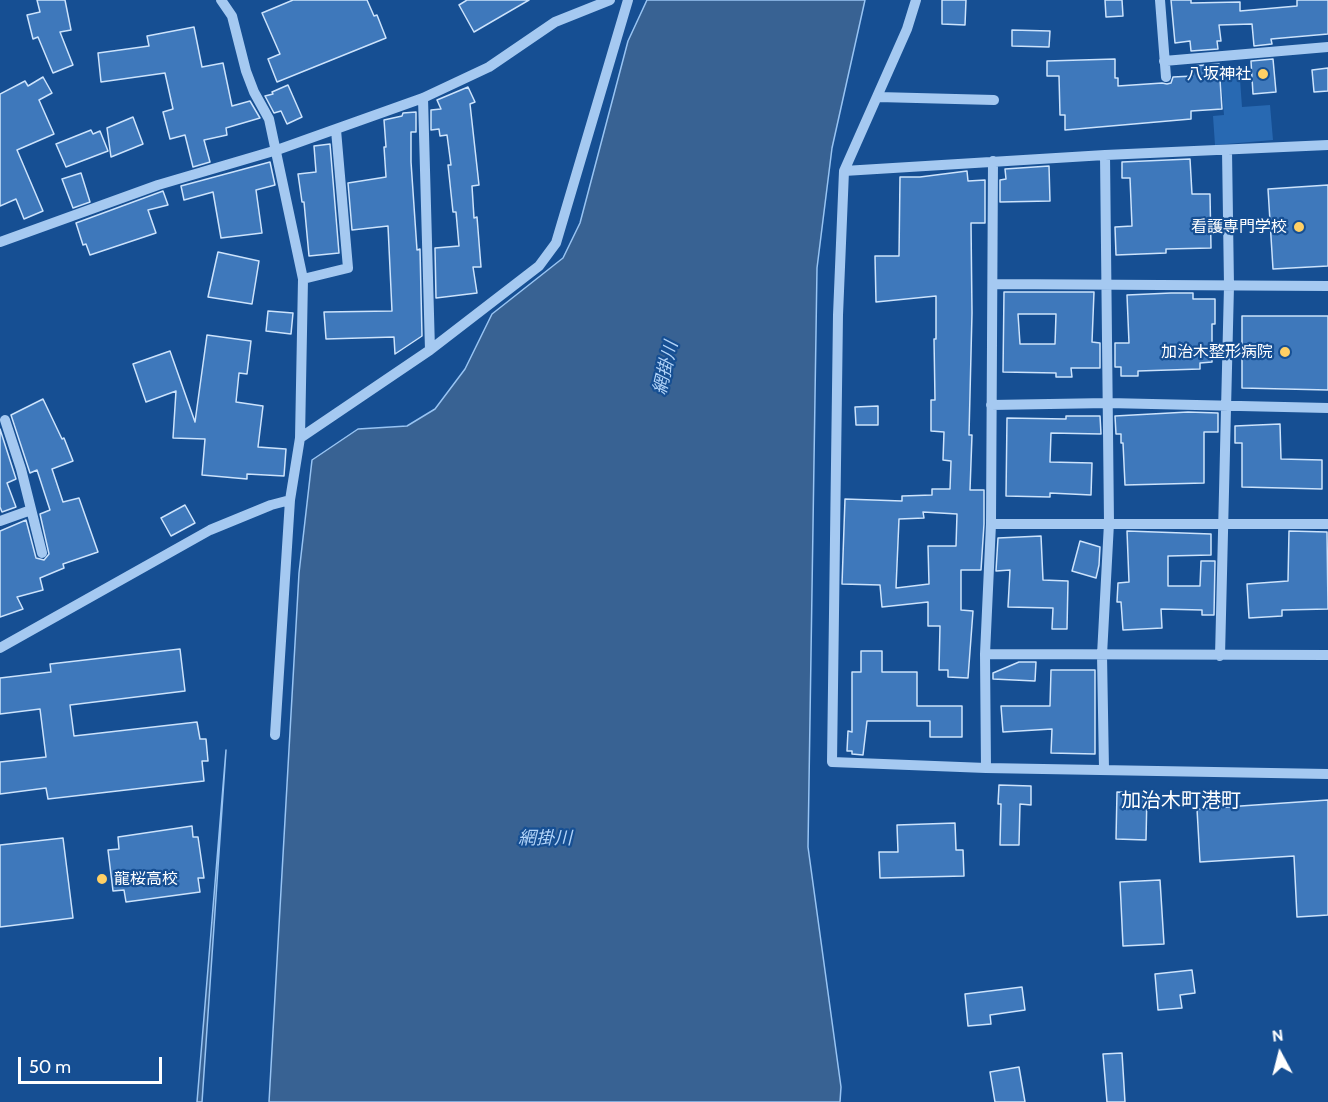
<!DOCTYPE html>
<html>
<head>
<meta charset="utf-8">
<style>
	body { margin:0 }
	#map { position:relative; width:1328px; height:1102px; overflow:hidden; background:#164f93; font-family:Cabin,sans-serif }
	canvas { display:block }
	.north { position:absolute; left:1250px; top:1024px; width:60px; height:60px; -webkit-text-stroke:4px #164f93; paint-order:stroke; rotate:353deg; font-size:16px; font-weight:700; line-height:24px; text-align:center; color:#fff }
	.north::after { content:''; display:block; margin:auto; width:21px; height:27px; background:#fff; clip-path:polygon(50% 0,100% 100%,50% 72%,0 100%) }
	.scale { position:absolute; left:18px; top:1057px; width:144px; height:27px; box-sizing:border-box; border:3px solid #fff; border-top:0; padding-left:8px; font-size:18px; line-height:21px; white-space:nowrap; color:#fff; -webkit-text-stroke:4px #164f93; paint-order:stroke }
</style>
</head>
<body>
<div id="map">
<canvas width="1328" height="1102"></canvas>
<div class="north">N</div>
<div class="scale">50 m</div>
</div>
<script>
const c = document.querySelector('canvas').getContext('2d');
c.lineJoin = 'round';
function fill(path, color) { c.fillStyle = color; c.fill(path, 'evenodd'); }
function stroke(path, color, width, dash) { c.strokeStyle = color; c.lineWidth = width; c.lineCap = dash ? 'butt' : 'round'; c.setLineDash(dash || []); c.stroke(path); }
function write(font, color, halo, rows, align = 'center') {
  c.font = font + ' Cabin,"Noto Sans JP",sans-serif'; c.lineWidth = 4.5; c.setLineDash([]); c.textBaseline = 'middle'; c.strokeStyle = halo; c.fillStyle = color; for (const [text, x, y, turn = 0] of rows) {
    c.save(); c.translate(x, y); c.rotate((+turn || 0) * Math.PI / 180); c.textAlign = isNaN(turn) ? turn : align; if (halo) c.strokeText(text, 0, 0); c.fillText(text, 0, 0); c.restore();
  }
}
fill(new Path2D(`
	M1239,66L1242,107L1270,105L1273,140L1215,145L1213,116L1224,115L1220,68Z`), '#2869b2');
const water = new Path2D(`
	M647,0H865L832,148L817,268L808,847L841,1087L840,1102H269L299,573L312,460L358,429L407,426L435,409L465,369L492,314L563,258L580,223L628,41Z
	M226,750L202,1102H197Z`);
fill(water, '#386293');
stroke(water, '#98c4f3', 1.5);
const building = new Path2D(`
	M37,0H65L71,30L60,32L73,65L53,73L38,37L33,39L27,15L40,12Z
	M293,0H367L374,16L377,15L386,38L277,82L268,59L280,54L262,13Z
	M467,0H529L474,32L459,5Z
	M942,0H966L965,25L942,24Z
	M1105,0H1122L1123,16L1106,17Z
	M1171,0H1191V3L1240,2V11L1297,6V0H1328V34L1271,39L1272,44L1254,46L1252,24L1219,25L1221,41H1217L1218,49L1191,51L1190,41L1175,43Z
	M194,27L202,67L223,63L232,106L250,101L260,118L226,128L227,135L204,140L210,162L193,167L185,135L170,139L163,112L173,109L165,73L101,82L98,53L149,46L147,36Z
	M1012,30L1050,31L1049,47L1012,46Z
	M1115,59V78H1118V86L1162,83L1167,84L1171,83L1173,77L1193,76L1192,66L1219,64L1222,109L1191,111V119L1065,130V115H1060L1059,76H1047V61Z
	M1273,59L1276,92L1253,94L1251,61Z
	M1328,68V91L1314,92L1312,70Z
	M43,77L52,93L39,100L54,134L17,150L43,211L24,219L16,199L0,206V94L25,81L28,86Z
	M288,85L302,117L287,124L281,111L274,113L265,96L273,94L272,92Z
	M468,87L475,102L470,104L479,185L472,186L474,218L477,217L481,267H473L477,293L436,298L435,248L459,246L456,212H453L448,165H451L447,135L440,136L439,129L431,130V110L441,109L437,100Z
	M416,112V132H411V162L417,250L420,249L422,336L395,354L394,337L326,339L324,312L392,311L388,226L352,230L348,183L386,177L384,147H386L384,120L402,116L403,113Z
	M133,117L143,144L111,157L107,128Z
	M91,130L93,134L100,131L108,151L66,167L56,144Z
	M330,144L339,253L309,256L304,202H302L298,174L316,172L314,146Z
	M1190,159L1192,194H1210L1211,248L1166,249V253L1116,255L1115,227L1132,226L1130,178H1122V162Z
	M270,162L275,185L256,190L262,233L221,238L213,192L184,200L181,186Z
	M1049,166L1050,201L1000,202V180L1006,179L1005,169Z
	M967,171L968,181L985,180V223H971L972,313L969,435H972L970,490H984V524L981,570H961V610L973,611L968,678L948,677V670H939L940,626H928V602L882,607L880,585L842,584L845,499L902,501V496L932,495V489H950L951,461L943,460L944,432L931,431V400H935L934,339H936V296L876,302L875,256H899L900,177H920ZM923,512L957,514L956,546H928L929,584L896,588L899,519L924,518Z
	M81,173L90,202L73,208L62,179Z
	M1328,185V266L1273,269L1268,189Z
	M163,191L168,205L148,210L156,233L90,255L86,244L83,245L76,223Z
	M218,252L259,261L252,304L208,297Z
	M1004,292H1094L1092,342L1100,343V368H1071L1072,377H1056V373L1003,372ZM1018,314H1056L1055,344H1020Z
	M1171,293H1193V299H1215V324H1212V362L1200,363V369L1138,371V376H1121V367H1115V343H1129L1127,295Z
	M268,311L293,313L291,334L266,331Z
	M1242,316H1328V390L1242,388Z
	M207,335L251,341L247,374L239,373L236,402L263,406L258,447L286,449L284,476L247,474V479L202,475L205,439L173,438L176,391L146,402L133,364L170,351L195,422Z
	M43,399L62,439L64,438L73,461L52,469L63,502L79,498L98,552L63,564L64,568L40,578L43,590L17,597L23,609L0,617V531L26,520L36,558L44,560L49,554L40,514L50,510L37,470L30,473L11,415Z
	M878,406V425H856L855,407Z
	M1188,412L1218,413V432H1204V483L1125,485L1123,443H1121V434H1116L1115,416Z
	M1066,416H1100L1101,434L1051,433L1050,462L1092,463L1091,495L1050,493V497L1006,496L1007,418L1066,419Z
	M1280,424L1281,459L1322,460V489L1242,487V443H1235V426Z
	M0,429L16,479L7,483L16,507L2,512L0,507Z
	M185,505L195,523L171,536L161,518Z
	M1127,531L1211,534V555L1168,556V586H1200L1201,561H1215L1214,615H1202V610L1161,609L1162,628L1123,630L1121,602H1117L1118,583L1129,582Z
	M1289,531L1327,532L1328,609L1282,610V616L1249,618L1247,584L1288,581Z
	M1041,536L1043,580L1068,581L1067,629H1052L1053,608L1008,607L1010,570L996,571L998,538Z
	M1080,541L1100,547L1099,565L1096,578L1072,571Z
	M180,649L185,691L70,705L74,736L197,722L200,739H206L208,761H202L204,781L48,799L46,788L0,794V762L46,757L40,709L0,714V678L51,672L50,664Z
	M861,651H882V672H917V706H962V737H930V721H867L863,755L852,754V751H847L848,731L852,732V672H861Z
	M1019,662H1036L1035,681L993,679V673Z
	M1051,670H1095V754L1051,753L1052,729L1003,732L1001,706H1050Z
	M999,785L1031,786V805L1020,804L1019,845H1000L1001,804H998Z
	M1117,792L1147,793L1146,840L1116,839Z
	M1328,800V915L1297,917L1294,856L1200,862L1197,809Z
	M955,823L956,850H963L964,876L880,878L879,852H898L897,825Z
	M192,826L193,837H198L204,878H198L200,892L126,902L124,890L113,891L108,850L119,849L118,837Z
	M63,838L73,918L0,927V845Z
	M1160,880L1164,944L1123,946L1120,882Z
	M1192,970L1195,993L1180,995L1182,1008L1158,1010L1155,974Z
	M1022,987L1025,1010L990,1015L991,1024L968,1026L965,994Z
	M1122,1053L1125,1102H1107L1103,1054Z
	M1019,1067L1025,1102H995L990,1072Z`);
fill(building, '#3e78bb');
stroke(building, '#cce3fc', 1.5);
stroke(new Path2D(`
	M221,0L232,16L246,71L254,92L269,119L303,279L300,438L290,500L275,735
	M916,0L907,29L844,171L838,315L832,762L986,768L1328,774
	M1160,0L1166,77
	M1164,61L1328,47
	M878,97L994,100
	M423,98L430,350
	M844,171L1105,155L1328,145
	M0,242L158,185L277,150L423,98L489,67L555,22L610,0
	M303,279L348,268L336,130
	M993,284L1328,286
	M991,405L1108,403L1328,408
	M5,420L21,469L42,553
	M300,438L430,350L539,266L556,243L628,0
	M0,521L31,510
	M991,524H1328
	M0,648L210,530L271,505L290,500
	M985,654L1328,655
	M1220,656L1229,286L1227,150
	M986,768L985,654L991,524L993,161
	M1104,769L1102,655L1109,523L1105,155`), '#a5c9f1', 10);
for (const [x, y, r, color] of [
	[1263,74,6,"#ffd065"],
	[1299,227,6,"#ffd065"],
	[1285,352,6,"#ffd065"],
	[102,879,6,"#ffd065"]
]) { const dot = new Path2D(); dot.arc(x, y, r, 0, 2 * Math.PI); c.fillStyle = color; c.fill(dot); stroke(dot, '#164f93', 2); }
write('16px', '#fff', '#164f93', [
	["八坂神社",1251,74],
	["看護専門学校",1287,227],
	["加治木整形病院",1273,352],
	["龍桜高校",114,879,"left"]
], 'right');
write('italic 18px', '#b1d3f8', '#164f93', [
	["網掛川",666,368,-77],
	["網掛川",545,839]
]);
write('20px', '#fff', '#164f93', [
	["加治木町港町",1181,801]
]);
</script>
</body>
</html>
